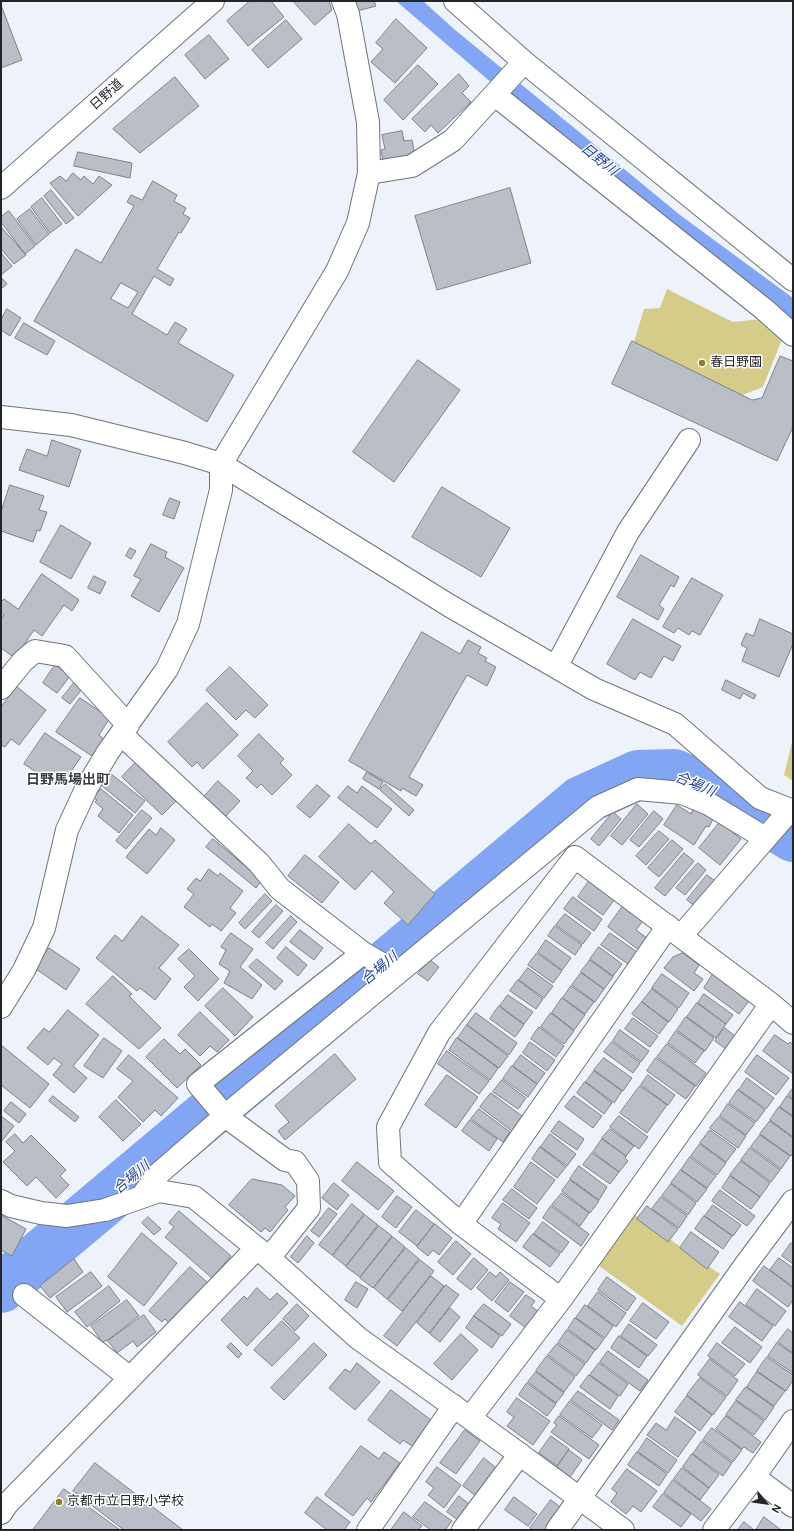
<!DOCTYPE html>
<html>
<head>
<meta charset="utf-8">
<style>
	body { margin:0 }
	#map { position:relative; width:794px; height:1531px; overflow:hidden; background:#eef2fa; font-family:"DM Sans",sans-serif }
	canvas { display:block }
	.frame { position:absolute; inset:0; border:2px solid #232528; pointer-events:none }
	.north { position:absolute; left:746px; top:1483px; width:40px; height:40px; -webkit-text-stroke:3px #fff; paint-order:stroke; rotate:119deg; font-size:11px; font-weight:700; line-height:16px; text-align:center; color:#232528 }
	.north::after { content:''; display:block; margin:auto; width:14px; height:18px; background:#232528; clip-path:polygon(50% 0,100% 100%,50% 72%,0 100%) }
</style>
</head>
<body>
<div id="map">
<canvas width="794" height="1531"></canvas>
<div class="frame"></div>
<div class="north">N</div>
</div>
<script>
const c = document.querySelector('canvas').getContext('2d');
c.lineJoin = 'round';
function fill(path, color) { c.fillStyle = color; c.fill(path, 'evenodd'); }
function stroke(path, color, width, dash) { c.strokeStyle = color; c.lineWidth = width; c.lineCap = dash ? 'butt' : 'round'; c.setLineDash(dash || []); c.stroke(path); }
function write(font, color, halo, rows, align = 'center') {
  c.font = font + ' "DM Sans","Noto Sans JP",sans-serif'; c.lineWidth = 3; c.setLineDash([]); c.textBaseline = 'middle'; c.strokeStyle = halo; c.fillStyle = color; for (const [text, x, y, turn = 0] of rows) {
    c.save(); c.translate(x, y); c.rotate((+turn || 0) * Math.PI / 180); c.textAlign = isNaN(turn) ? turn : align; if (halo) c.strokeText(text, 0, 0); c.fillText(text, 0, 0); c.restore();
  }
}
fill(new Path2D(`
	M667,289L733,322L761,319L783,337L763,387L742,395L634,342L644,309L660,308Z
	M793,738V781L784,775Z
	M635,1215L720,1274L682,1326L599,1266Z`), '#d6cc8a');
fill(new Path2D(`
	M396,1H423L454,29L680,215L793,298V327L528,114Z`), '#83a6f4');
stroke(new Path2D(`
	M1,1288L581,801L638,775L674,774L741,805L793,837`), '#83a6f4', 50);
const building = new Path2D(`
	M250,1H271L284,17L248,46L227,21Z
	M293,1H329L332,10L315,25Z
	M354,1H374L376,6L357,11Z
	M1,5L22,60L1,68Z
	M396,19L427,48L395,83L371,62L383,49L376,43Z
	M286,20L302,39L268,68L252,50Z
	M209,35L229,59L205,79L185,55Z
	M418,65L438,84L403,120L384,100Z
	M459,74L469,86L462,93L471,102L438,133L431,125L425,132L412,119Z
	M175,77L199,106L140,153L113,129Z
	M402,131L404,141L412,140L415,155L383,161L381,150L385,149L382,135Z
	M78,152L132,163L130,178L74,166Z
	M73,173L81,180L84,176L93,184L99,176L112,185L78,216L50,183L60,176L66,181Z
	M153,181L177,195L174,201L186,208L183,214L190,218L181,233L179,232L157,269L174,279L170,286L154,276L132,314L167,335L175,322L187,329L178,343L234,375L207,422L34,321L76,249L101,263L134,206L127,202L131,195L142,200ZM121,283L138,292L128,308L111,299Z
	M510,188L531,263L437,290L415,216Z
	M51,190L74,218L66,224L44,196Z
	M42,198L62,224L50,233L31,207Z
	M30,209L49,234L36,245L17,219Z
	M9,211L35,246L25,254L1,222V217Z
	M2,228L26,255L14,264L1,249Z
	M1,253L12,266L1,275Z
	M1,277L7,284L1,289Z
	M7,309L21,318L10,336L1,330V320Z
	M24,323L55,341L47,355L15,338Z
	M632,341L752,400L762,398L780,356L793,361V427L777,461L612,384Z
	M418,360L460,390L394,482L353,452Z
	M52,440L81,450L69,487L19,470L27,449L47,456Z
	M10,485L44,496L39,510L47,512L40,531L37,530L33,542L1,531V512Z
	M442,487L510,528L481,577L412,537Z
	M170,498L180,502L174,519L163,515Z
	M61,525L91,543L71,579L40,562Z
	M151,544L167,552L165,557L184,568L159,612L131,596L141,579L134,576Z
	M130,548L136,551L131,559L126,556Z
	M641,555L679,577L674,587L671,585L659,605L664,609L658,620L617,597Z
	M42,574L79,600L72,611L64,605L42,636L34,630L15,658L1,648V619L4,615L1,613V602L4,599L18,609Z
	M94,576L106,582L100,594L88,588Z
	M692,578L723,595L700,635L692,631L689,635L678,628L674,633L663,627Z
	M633,619L681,646L673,661L664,656L651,678L640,672L635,680L607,664Z
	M760,619L793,634V644L779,677L742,661L747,648L741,645L746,633L753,636Z
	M422,632L460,654L468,640L481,647L478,653L487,658L485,661L496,667L487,686L467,675L409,777L423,785L416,796L402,788L401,791L349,761Z
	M55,665L70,676L57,693L43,683Z
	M230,667L268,705L255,718L246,710L236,720L206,690Z
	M726,680L756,695L754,699L743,693L740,699L722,690Z
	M74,683L82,689L70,704L62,698Z
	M17,687L46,710L19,745L11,739L5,747L1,745V707Z
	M80,698L110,718L99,735L104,739L92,756L56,732Z
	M207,703L238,735L203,769L197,762L192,767L168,742Z
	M45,733L81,757L67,777L61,773L54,784L24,764Z
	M259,734L284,759L280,763L292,775L272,795L261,784L257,788L246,778L253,771L238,756Z
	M137,761L178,799L162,815L122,777Z
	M367,772L383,782L379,789L363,779Z
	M110,773L145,801L135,813L101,785Z
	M218,781L240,801L225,817L203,798Z
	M385,784L414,810L409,816L380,790Z
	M317,785L330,796L310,818L297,807Z
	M348,786L357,793L362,786L392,809L377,828L338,798Z
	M101,789L133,815L119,833L98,816L103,809L95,802L97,800L94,798Z
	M637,804L648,814L622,845L611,836Z
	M677,805L691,814L693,809L713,819L709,827L706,826L694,845L664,825Z
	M142,810L152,818L126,849L116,841Z
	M654,811L663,819L639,847L630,840Z
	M613,812L621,819L599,846L591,839Z
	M720,822L741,839L720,865L699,848Z
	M349,824L371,844L375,840L435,894L408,925L384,903L394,892L372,871L355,890L319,857Z
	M161,828L175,840L147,874L126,857L149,829L156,835Z
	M659,831L669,839L646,865L636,856Z
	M213,839L262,880L256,888L206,847Z
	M672,840L683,849L659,877L648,868Z
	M684,853L694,861L665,896L655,888Z
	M305,855L339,882L322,903L288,876Z
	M698,863L706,870L685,895L676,888Z
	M209,869L218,876L220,873L243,891L230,908L236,913L221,931L212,924L210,927L184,907L194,894L187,889L196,878L200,881Z
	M707,875L715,881L695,906L687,900Z
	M589,881L615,899L603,915L578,897Z
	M265,894L272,901L245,929L239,923Z
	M573,897L602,919L594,931L564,909Z
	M625,903L645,918L636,930L647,938L639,950L608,927Z
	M276,905L283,911L259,938L252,932Z
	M565,914L591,933L583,944L556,925Z
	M142,916L179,945L159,968L171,979L155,1000L140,988L137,991L96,958L115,935L122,941Z
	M291,916L297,922L273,949L266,943Z
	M555,926L582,945L575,955L548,936Z
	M300,930L323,948L314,960L290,942Z
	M231,933L253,949L240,967L262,985L252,999L224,983L230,971L219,964L226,950L221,947Z
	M610,933L637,952L628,964L601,945Z
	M546,940L571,958L562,970L538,952Z
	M286,947L307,965L298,976L277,958Z
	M599,947L622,964L613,976L590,959Z
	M49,948L80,969L66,990L36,969Z
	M189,949L219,979L198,1001L184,987L195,976L178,959Z
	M537,953L562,971L553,983L528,965Z
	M683,953L699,965L694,973L703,979L694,991L664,968L673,957Z
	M257,959L283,981L275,990L249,967Z
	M430,960L439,967L428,981L418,974Z
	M590,960L613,977L604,989L581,972Z
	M528,968L553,986L544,998L519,980Z
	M581,973L604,989L595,1002L572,985Z
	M662,974L689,993L679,1008L652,988Z
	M713,974L749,1001L739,1014L704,988Z
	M113,976L132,994L129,996L161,1028L139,1049L86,1004Z
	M518,980L543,999L536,1009L510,991Z
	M571,986L594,1002L585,1014L563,998Z
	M223,988L253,1017L235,1036L205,1006Z
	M652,989L678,1009L669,1022L642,1002Z
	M704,994L733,1015L726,1024L698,1003Z
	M508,995L533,1012L524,1024L500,1006Z
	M562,998L585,1015L574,1030L552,1013Z
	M642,1002L668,1022L659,1034L632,1014Z
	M697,1003L726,1024L716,1038L687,1017Z
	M499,1006L524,1025L515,1037L490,1019Z
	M68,1010L99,1035L73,1066L87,1078L74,1093L53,1075L62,1064L54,1058L48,1065L27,1048L44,1028L49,1032Z
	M200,1012L229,1040L217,1052L210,1046L200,1056L178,1035Z
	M476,1013L517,1043L509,1055L467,1025Z
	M551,1013L574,1031L564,1044L541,1027Z
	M686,1017L714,1038L705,1051L677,1030Z
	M633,1018L658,1036L650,1047L625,1029Z
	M467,1025L508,1056L499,1068L458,1038Z
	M539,1027L564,1046L556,1057L531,1039Z
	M725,1028L735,1036L726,1049L715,1041Z
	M620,1030L649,1051L641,1062L613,1041Z
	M676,1031L704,1051L695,1063L668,1043Z
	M775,1035L788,1044L790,1042L793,1044V1074L763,1051Z
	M104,1038L122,1051L103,1078L84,1066Z
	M457,1038L498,1068L490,1080L449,1050Z
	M164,1039L180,1054L185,1049L201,1065L177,1088L146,1057Z
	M530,1042L555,1060L547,1071L523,1053Z
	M612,1042L640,1063L633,1073L604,1052Z
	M667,1044L706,1073L696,1086L657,1057Z
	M1,1045L49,1084L30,1108L1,1085Z
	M447,1051L489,1081L479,1094L438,1064Z
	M335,1054L356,1079L285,1140L278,1131L289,1122L275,1106Z
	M129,1055L178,1098L161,1116L155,1110L143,1122L118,1097L133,1081L117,1069Z
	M521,1055L545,1073L537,1084L513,1066Z
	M757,1055L789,1078L776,1095L745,1072Z
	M604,1058L632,1078L623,1091L594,1070Z
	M656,1058L695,1086L686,1099L647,1071Z
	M512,1066L537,1084L528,1097L503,1079Z
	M594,1071L622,1091L614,1103L586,1082Z
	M447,1075L478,1097L456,1128L425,1105Z
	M648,1075L675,1095L668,1105L641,1085Z
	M747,1078L774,1098L766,1109L739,1090Z
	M502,1080L526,1098L518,1109L493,1092Z
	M585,1082L612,1103L604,1114L577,1093Z
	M640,1086L667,1105L647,1133L620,1113Z
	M793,1088V1099L788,1095Z
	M738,1090L765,1110L756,1122L729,1103Z
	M491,1093L522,1116L512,1131L480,1107Z
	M53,1096L79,1117L75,1122L49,1101Z
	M574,1096L602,1116L593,1128L565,1107Z
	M787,1096L793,1100V1116L780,1107Z
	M116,1100L141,1124L123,1141L99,1117Z
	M11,1102L26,1114L19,1123L4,1111Z
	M728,1104L755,1123L746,1135L720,1116Z
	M779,1107L793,1117V1137L770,1120Z
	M479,1109L510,1132L503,1142L471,1119Z
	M1,1116L14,1126L1,1142Z
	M619,1116L648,1137L639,1149L610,1127Z
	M719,1117L746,1136L738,1148L710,1128Z
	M470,1120L497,1139L489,1151L462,1131Z
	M559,1121L584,1139L577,1150L551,1132Z
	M770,1121L793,1138V1153L791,1156L760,1134Z
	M610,1129L634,1146L626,1156L602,1138Z
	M710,1130L736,1149L726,1162L700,1143Z
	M15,1134L23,1143L31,1135L66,1170L60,1176L69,1185L56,1198L36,1177L27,1186L3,1162L15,1151L6,1142Z
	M550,1134L576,1154L567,1166L541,1147Z
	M760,1135L790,1156L781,1169L751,1147Z
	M602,1139L626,1156L625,1158L628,1161L619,1172L593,1152Z
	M700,1144L726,1163L717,1175L691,1156Z
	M540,1147L566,1167L557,1178L532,1159Z
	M750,1148L780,1170L771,1182L741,1160Z
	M592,1153L619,1172L610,1184L583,1165Z
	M690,1157L716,1176L707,1188L681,1170Z
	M741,1161L770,1183L760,1197L730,1175Z
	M357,1162L394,1191L378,1210L342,1181Z
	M531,1162L555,1180L537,1204L514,1187Z
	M579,1166L607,1187L599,1200L570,1179Z
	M681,1170L707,1189L697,1202L671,1183Z
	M730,1176L760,1197L751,1209L722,1188Z
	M252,1179L282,1185L295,1196L285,1207L288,1210L270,1232L265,1228L261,1232L229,1205Z
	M570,1180L599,1201L590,1213L562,1191Z
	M334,1183L349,1195L337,1210L322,1198Z
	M671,1184L696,1203L688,1215L662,1196Z
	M512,1189L537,1208L529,1219L503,1200Z
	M720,1190L755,1216L747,1226L712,1201Z
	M562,1193L589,1213L580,1226L552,1205Z
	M397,1196L412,1207L396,1228L382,1217Z
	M661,1197L687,1216L679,1228L652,1209Z
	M503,1203L530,1223L516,1242L498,1229L501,1224L492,1218Z
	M352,1204L364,1214L332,1255L319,1245Z
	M713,1205L741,1225L733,1236L705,1216Z
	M551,1206L589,1234L581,1246L543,1218Z
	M647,1206L678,1229L668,1242L637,1219Z
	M329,1208L337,1214L319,1237L311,1231Z
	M416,1210L434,1224L417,1246L399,1232Z
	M179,1211L231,1256L212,1278L165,1237L174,1227L169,1223Z
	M1,1215L26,1229L12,1256L1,1250Z
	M365,1215L378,1225L346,1266L333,1256Z
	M704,1216L732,1236L723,1249L695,1229Z
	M148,1217L161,1229L154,1235L142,1223Z
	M543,1222L569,1242L561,1253L534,1234Z
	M435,1224L452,1238L439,1255L433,1250L428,1256L417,1247Z
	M379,1226L392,1236L360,1277L346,1267Z
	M691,1232L719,1252L707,1269L680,1248Z
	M142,1233L177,1263L144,1306L108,1277Z
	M533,1234L560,1254L550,1267L523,1247Z
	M307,1236L314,1243L298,1263L291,1257Z
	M393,1237L405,1247L373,1288L360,1278Z
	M456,1241L471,1254L453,1275L438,1262Z
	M791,1243L793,1244V1264L782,1256Z
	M406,1248L419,1259L387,1299L374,1288Z
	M474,1258L488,1270L471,1290L457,1279Z
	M779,1258L793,1268V1287L770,1270Z
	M74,1259L83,1272L50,1298L40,1286Z
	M420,1260L434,1271L402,1311L388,1300Z
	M764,1266L793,1288V1300L788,1307L753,1281Z
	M190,1267L208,1283L170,1324L165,1319L162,1322L149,1311Z
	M91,1272L102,1286L67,1312L56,1297Z
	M490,1272L496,1277L500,1272L509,1280L492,1301L477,1288Z
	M431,1276L444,1286L397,1346L384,1336Z
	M607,1277L636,1298L627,1311L598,1290Z
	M356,1282L368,1289L357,1308L345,1300Z
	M510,1282L524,1292L508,1312L495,1302Z
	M446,1285L459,1295L429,1333L417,1323Z
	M109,1286L120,1301L87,1327L75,1312Z
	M257,1288L270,1300L277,1293L288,1303L247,1346L221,1320L244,1296L247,1299Z
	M757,1289L786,1311L775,1326L746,1305Z
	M598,1292L626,1313L616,1327L588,1306Z
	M526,1295L535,1301L531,1306L539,1312L526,1328L510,1316Z
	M127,1300L139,1316L108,1340L102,1342L91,1326Z
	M740,1302L773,1326L762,1341L729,1317Z
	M643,1303L669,1322L656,1339L630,1321Z
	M297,1304L309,1316L295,1331L283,1319Z
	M484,1304L511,1324L502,1336L474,1316Z
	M585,1305L613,1326L605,1338L576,1318Z
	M450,1308L460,1317L440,1342L430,1334Z
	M144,1315L156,1332L137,1347L133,1341L117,1353L108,1341Z
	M474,1316L500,1336L492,1348L466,1328Z
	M575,1318L604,1339L596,1350L568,1329Z
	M282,1321L300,1338L272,1366L254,1350Z
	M629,1324L657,1345L648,1356L621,1336Z
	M735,1327L762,1347L750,1363L722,1343Z
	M788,1329L793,1333V1353L778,1342Z
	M567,1330L595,1350L586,1363L558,1343Z
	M461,1334L478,1350L452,1380L434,1364Z
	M619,1336L647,1356L639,1368L611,1348Z
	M231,1343L242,1354L238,1358L227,1347Z
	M314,1343L327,1355L284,1400L271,1388Z
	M717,1343L745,1364L735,1376L708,1356Z
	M777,1343L793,1354V1373L768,1356Z
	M557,1344L585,1364L576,1376L548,1355Z
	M608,1351L648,1380L640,1391L600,1362Z
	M547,1356L575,1377L564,1392L536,1371Z
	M767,1357L793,1375V1380L786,1391L757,1371Z
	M710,1359L738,1380L727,1396L698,1375Z
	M357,1363L380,1382L355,1410L329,1388L345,1369L350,1372Z
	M599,1363L628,1384L620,1396L590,1375Z
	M536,1372L564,1393L556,1403L528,1382Z
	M757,1372L785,1391L774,1406L747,1387Z
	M589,1375L618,1396L610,1409L580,1387Z
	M700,1378L726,1397L713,1415L687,1395Z
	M527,1383L556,1404L547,1416L519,1395Z
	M746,1387L774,1407L765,1420L736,1400Z
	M391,1390L431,1420L412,1446L403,1440L400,1444L368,1420Z
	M578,1391L619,1420L612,1430L571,1400Z
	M687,1396L712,1415L700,1431L675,1412Z
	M517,1398L550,1421L533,1445L507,1426L514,1417L507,1412Z
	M570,1401L602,1425L592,1438L560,1415Z
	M736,1401L764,1421L754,1435L726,1415Z
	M559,1416L599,1445L589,1459L551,1432L557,1425L554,1423Z
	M726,1416L761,1442L753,1453L744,1447L742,1449L716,1429Z
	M675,1417L696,1432L678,1457L647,1435L656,1423L666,1430Z
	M712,1428L742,1450L733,1462L703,1440Z
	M465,1430L480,1441L456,1474L440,1463Z
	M551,1436L569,1449L557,1466L539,1453Z
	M647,1438L677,1460L668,1473L638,1452Z
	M702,1441L732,1463L723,1476L693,1454Z
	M361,1446L379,1459L384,1452L400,1463L371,1502L367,1498L353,1516L325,1495Z
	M569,1450L582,1460L570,1477L557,1467Z
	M637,1452L667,1474L659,1486L628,1465Z
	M692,1454L719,1475L709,1488L683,1467Z
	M484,1458L496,1468L476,1496L463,1486Z
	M95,1463L183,1530H124L73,1491Z
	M437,1467L461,1485L444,1508L428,1495L434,1488L426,1482Z
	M682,1468L709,1488L700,1500L674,1479Z
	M627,1469L657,1491L641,1512L633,1506L626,1514L611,1502L617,1493L612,1489Z
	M673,1480L711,1509L701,1521L664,1493Z
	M64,1489L120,1530H33Z
	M663,1494L691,1514L681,1527L653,1507Z
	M459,1496L469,1504L458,1520L447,1512Z
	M317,1497L350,1522L344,1530H327L305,1513Z
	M514,1497L537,1514L528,1526L505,1510Z
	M551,1500L564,1510L549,1530H533L530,1528Z
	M425,1502L452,1521L445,1530H431L413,1517Z
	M404,1512L422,1526L418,1530H391Z
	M764,1517L781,1530H756Z
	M744,1522L754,1530H738Z`);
fill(building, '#babec7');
stroke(building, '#7d8189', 1);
const minor = new Path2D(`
	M455,1L524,62L793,280
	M495,95L765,310L793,335
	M369,173L412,166L453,140L524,62
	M1,417L71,425L185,453L221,464L450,606L556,667L594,689L675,724L760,798L793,811
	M556,667L628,532L689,440
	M1,688L23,661L35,651L65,656L128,725
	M121,734L259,863L280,889L363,953L198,1084L225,1116L285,1160L295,1162L308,1181L309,1208L269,1258
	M681,936L790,810
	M363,953L397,973
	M1,1007L24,970L44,928L67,830L87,787L108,752L167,669L188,624L221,490V464L337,271L358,223L369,173L368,122L348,14L343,1
	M143,1195L157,1175L225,1116L598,807L638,789L682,793L709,804L765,838
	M1,1201L11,1206L41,1213L67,1216L105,1210L159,1191L194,1197L269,1258L358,1338L470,1418L623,1530
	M461,1224L668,926
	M24,1295L130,1378
	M561,1299L461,1224L390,1162L388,1127L439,1033L575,857L771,1004L793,1023
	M470,1418L561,1299L771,1004
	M754,1477L793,1506
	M1,1513L7,1504L257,1248
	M368,1530L454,1406
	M463,1530L520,1454
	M557,1530L746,1264L793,1201
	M714,1530L754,1477L793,1421`);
const major = new Path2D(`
	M1,188L213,1`);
stroke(minor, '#6f737b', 24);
stroke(major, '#6f737b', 24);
stroke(minor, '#fff', 22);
stroke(major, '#fff', 22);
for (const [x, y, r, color] of [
	[702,363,4,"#8d8026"],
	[59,1502,4,"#8d8026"]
]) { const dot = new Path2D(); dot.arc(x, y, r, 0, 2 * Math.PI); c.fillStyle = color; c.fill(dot); stroke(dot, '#fff', 1.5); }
write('13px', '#232528', '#fff', [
	["日野道",107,95,-42]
]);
write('13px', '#232528', '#fff', [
	["春日野園",710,363],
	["京都市立日野小学校",67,1502]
], 'left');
write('italic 14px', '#1e3d96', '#fff', [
	["日野川",599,160,39],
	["合場川",695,785,23],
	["合場川",380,969,-40],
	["合場川",132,1178,-40]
]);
write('bold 14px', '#3a3d44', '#fff', [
	["日野馬場出町",68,780]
]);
</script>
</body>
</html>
